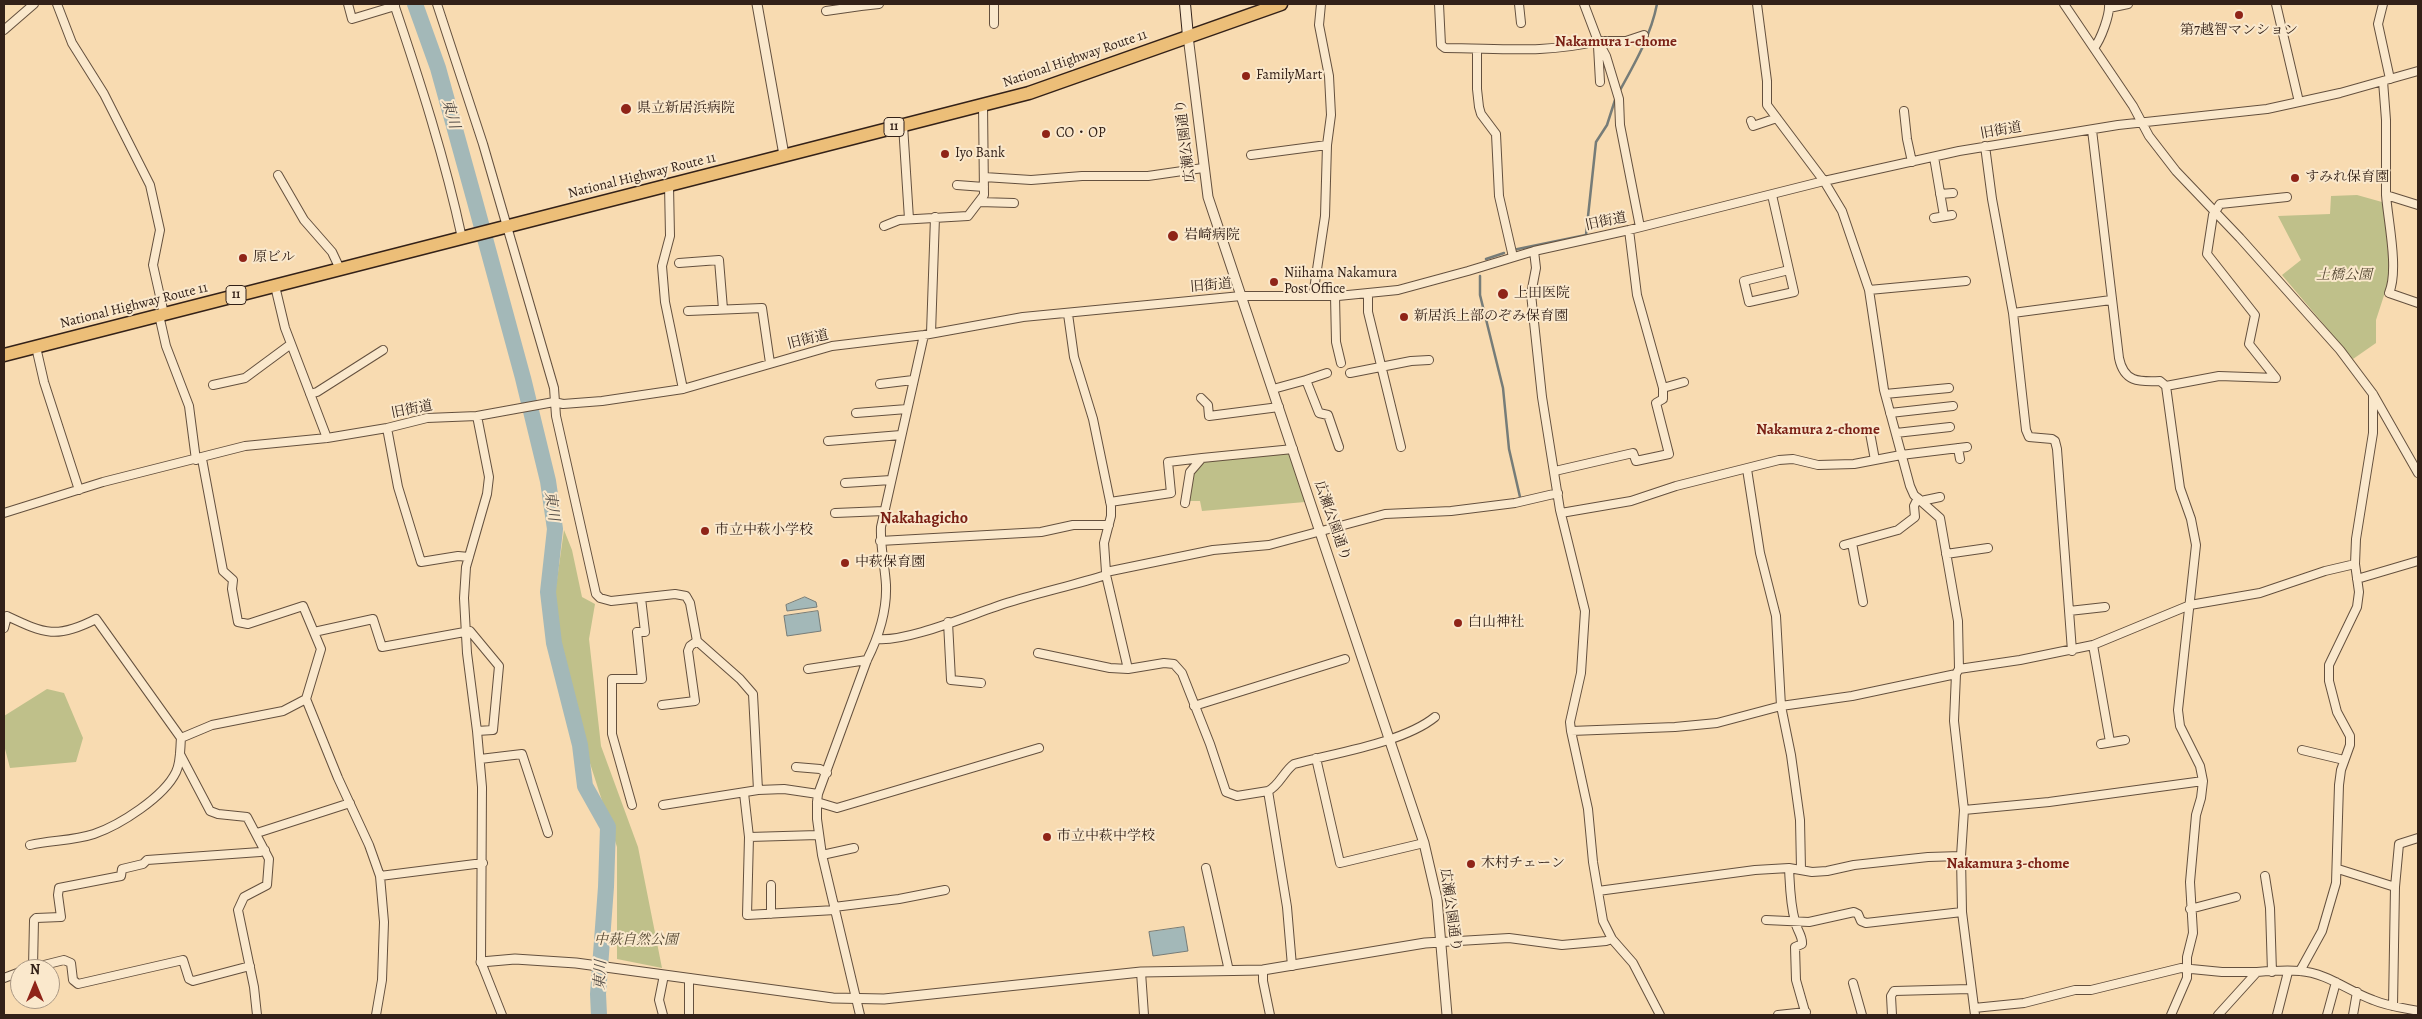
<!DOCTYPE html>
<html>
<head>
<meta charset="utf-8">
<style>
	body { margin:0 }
	#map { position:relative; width:2422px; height:1019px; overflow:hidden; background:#f8dbb1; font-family:Alegreya,serif }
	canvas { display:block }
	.frame { position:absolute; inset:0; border:5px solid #332118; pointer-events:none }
	.north { position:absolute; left:10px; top:959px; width:50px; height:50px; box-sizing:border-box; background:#fae8cc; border:1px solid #aa9884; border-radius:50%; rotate:0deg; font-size:14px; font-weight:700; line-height:20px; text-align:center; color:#332118 }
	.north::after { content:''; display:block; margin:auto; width:18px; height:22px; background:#8f2418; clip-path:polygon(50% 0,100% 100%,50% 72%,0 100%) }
</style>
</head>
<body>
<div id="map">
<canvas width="2422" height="1019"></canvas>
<div class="frame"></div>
<div class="north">N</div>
</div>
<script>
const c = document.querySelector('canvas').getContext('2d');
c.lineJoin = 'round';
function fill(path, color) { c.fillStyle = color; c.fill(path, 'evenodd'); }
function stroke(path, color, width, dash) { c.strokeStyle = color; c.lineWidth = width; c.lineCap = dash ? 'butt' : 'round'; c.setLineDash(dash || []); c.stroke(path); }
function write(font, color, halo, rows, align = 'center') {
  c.font = font + ' Alegreya,"Noto Serif JP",serif'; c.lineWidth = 4; c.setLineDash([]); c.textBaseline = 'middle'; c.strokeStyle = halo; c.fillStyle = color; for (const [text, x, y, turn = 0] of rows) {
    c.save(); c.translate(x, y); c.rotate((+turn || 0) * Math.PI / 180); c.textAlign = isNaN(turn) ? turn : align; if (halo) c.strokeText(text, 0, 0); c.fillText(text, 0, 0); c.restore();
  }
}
fill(new Path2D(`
	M2357,195L2382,202L2384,205L2390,277L2376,320V343L2353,359L2282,275L2301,260L2278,216L2330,214L2331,196Z
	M1290,453L1305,502L1202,511L1200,501H1189L1193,473L1202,462Z
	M564,530L572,550L582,597L595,604L589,639L601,746L638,847L662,968L617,959V847L576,720L560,642L555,594Z
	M47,689L64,693L83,738L76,762L10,768L4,745V716Z`), '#bfc08a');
const water = new Path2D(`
	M805,597L816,602L817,607L787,611L786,605Z
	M818,611L821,631L787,636L784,616Z
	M1184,927L1188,951L1153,956L1149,932Z`);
fill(water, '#a3b8b8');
stroke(water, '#767c78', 1);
stroke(new Path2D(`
	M1620,90C1635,63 1651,35 1657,4
	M1513,250L1586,235L1596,142L1607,125L1615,100
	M1486,259L1504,253
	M1480,276V295L1503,388L1509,449L1520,497`), '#767c78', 2.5);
stroke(new Path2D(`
	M415,4L438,68L474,198L523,378L548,481L555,529L548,592L554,643L580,745L585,786L608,827L606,887L598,994L599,1015`), '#a3b8b8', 16);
const minor = new Path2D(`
	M57,4L72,43L104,94L150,185L160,230L153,265L164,314
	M348,4L352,19L395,6
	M394,4C420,81 445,159 462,238
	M437,4L483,144L554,388L556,416L596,594L600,598L611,601L675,594L686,596L690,603L697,641L740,679L753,694L758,790L784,789L818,794
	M860,4L861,6L879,4
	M994,4V24
	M1439,4L1441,45L1445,48C1499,48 1544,54 1598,41L1606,56L1619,99L1620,125L1640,227
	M1519,4L1521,23
	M1584,4L1598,41H1626L1644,35
	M1757,4L1767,81V105L1824,181L1842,211L1869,290L1884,390L1910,486L1914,495L1940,518L1958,621L1959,669L1956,674L1954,721L1964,810L1961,856L1962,912L1975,1015
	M2064,4L2133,106L2149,136L2176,171L2240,238L2340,350L2373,394L2418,473
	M2276,4L2299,102
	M2383,4L2378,24L2390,79
	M2109,8L2128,4
	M826,11L861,6
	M4,30L34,4
	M1598,46L1600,82
	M2094,48C2101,39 2110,15 2109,4
	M1477,49V89L1479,107L1481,114L1496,134L1499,196L1513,257
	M2383,81L2386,120V195L2418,205
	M1904,111L1907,139L1912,162
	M1751,121L1753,126L1777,118
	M903,125L909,219
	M2092,130L2119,358C2124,382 2138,382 2160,381L2166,386L2219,376L2276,378L2249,344L2255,315L2207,254L2213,215L2220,204L2287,197
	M1985,146L1992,199L2013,313L2026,430L2029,437L2052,439L2055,441L2057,449L2072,651
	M1251,155L1327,145
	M1934,157L1944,216
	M278,175L304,220L332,252L340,269
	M984,177L1031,180L1082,176H1148L1203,168
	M669,185L670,236L662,266L665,302L683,389
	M957,185L984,187
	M1940,194L1953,193
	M1772,195L1794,292L1749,302L1744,281L1789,270
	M2386,195C2388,221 2399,270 2389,293L2418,303
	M979,202L1014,203
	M1934,218L1952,215
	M884,226L899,220L968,216L984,195L983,104
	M1629,230L1637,295L1663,388L1684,382
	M1534,251L1536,268L1531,294L1542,397L1560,510L1585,611L1581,673L1570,722L1571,731L1588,809L1593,862L1603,921L1612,939L1633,963L1660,1015
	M679,263L719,260L723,309
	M275,286L285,328L327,438
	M1869,290L1966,281
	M1368,294V312L1401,447
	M1313,296L1325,216L1327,145L1331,115L1329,76L1319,25L1321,4
	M1335,296L1336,342L1341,363
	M688,311L762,308L770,363
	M2013,313L2111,300
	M1068,314L1074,357L1093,419L1111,506V516L1104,543L1106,572
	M159,315L166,346L189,406L196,460
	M931,333L935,217
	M36,347L44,382L79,490
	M1350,373L1411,361L1429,360
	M1306,380L1327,373
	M880,384L913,380
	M213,385L245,378L291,344
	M2166,386L2180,488L2191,519L2196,545L2178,710L2180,726L2200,766L2203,781L2201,798L2196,815L2190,882L2193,933L2187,957V978L2171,1015
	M1273,389L1306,380L1319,413L1328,415L1339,447
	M310,394L317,392L383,350
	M1885,394L1949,388
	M1201,398L1208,405L1209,416L1279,407
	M856,413L907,409
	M1890,413L1953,406
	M477,416L489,477L487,494L466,567L464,598L467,653L477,731L482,787L481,962L502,1015
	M387,428L398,487L421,562L458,556L469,557
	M1870,433L1875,460
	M1896,433L1950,427
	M828,441L901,435
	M1958,448L1960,459
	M202,459L223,571L233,580L232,589L238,622L248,624L303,606L321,649L306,699L338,778L369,845L380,876L384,922L382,980L376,1015
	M1747,469L1760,553L1776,616L1781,706L1791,755L1800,820L1801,869
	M1555,471L1633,453L1636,461L1669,454L1656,403L1663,399V388
	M845,483L891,480
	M1921,501L1940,497
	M1110,502L1171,493L1168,462L1202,458
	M1185,503L1190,472L1202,458L1293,449
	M4,513L103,482L245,446L327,438L387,428L427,418L477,416L554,402L563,404L602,401L683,389L832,346L924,335L1023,317L1241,296H1338L1398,290L1468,271L1534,251L1629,230L1824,181L1959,151L2118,125L2267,109L2340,93L2418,71
	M835,513L884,511
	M1561,513L1631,501L1676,486L1779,460L1793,459L1818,465L1854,464L1901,455L1967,447
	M880,541L1041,532L1073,525H1109
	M1852,543L1863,602
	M1844,545L1898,530L1915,517L1914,506L1918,498
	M1946,554L1988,548
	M882,561H918
	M2357,579L2418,561
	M2069,611L2105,607
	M948,622L951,680L981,683
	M4,628L7,616C45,634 57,639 96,619L181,738C180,748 181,762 176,772C164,797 120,825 94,834C73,841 51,840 30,845
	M314,632L373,619L382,647L470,631L499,666L493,730L477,731
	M877,639C910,642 976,612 1010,602C1042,592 1074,585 1106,575V572L1213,550L1269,545L1385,514L1451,511L1515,503L1558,493
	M2093,645L2110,742
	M1038,653L1110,668L1128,669L1106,575
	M808,669L867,660
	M1128,669L1164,663L1174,664L1182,673L1210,744L1226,792L1237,796L1268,791
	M1959,669L2020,660L2093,645L2190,605L2260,593L2325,571L2355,564
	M662,705L695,701L688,651L690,646L697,641
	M1194,706L1345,659
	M1571,731L1675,727L1717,723L1781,706L1852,696L1956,674
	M181,738L212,725L283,711L306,699
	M2101,744L2125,740
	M2302,750L2344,760
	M180,754L210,811L218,814L247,817L269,859L267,885L244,897L238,910L254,987L257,1015
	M1316,758L1340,863L1424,843
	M480,759L522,754L548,833
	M796,767L820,769L827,773
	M744,793L749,837L747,915L835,910
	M817,802L837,808L1039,748
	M632,805L612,734V679H642L637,632H645L641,598
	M663,805L758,790
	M1964,810L2049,802L2203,781
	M257,833L350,803
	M749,837L818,835
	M822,855L854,848
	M1206,868L1229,971
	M1789,868C1790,886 1790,903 1795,921C1796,929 1803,936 1802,944L1795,947L1796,980L1806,1015
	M2338,869L2395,887L2393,1006
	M380,876L483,863
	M2265,876L2270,908L2272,972
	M771,885V914
	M2395,887L2399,844L2418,838
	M1598,891L1755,870L1789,868L1812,872L1827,871L1854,865L1928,857L1961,856
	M834,907L899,899L945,890
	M2190,909L2236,897
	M1766,920L1809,922L1854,912L1858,914L1861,921L1866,923L1962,912
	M1442,942L1509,938L1562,945L1606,941L1612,939
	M1292,966L1287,907L1268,791C1279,786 1284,771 1294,764C1334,753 1403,743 1435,717
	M33,967L34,920L36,918L61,917L58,895L59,888L121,876L122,869L143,864L147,860L260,852L265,850
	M28,969L64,960L71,963L73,980L78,984L183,960L189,979L193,981L250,966
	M1263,970V981L1270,1015
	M2300,971L2322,931L2336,883L2339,785L2341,770L2350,745V736L2337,712L2329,681V665L2357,607L2359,592L2355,564L2356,539L2373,433V394
	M1141,972L1144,1015
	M4,978L20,972
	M1853,983L1862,1015
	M1974,1008L2024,1003L2075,990H2091L2181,968L2222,972H2257
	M663,1015L659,1000L664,975
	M689,1015V978
	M860,1015L822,855L817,819V802L818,794L867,660C878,638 887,611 886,585C885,566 880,547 881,527L924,335
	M1778,1015L1806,1012
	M1892,1015L1891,996L1894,991L1970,989
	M2218,1015L2257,972C2269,971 2289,970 2300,971C2327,973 2348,991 2373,1000C2387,1006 2403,1008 2418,1011
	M2277,1015L2288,972
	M2327,1015L2336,982
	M2353,1015L2357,992`);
const tertiary = new Path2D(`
	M757,4L784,155
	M1188,36L1208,197L1424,843L1437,899L1447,1015
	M481,962L515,959L576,963L833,998L884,999L1141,972L1263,970L1425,943L1442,942`);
const secondary = new Path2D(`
	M1185,4L1188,36`);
const trunk = new Path2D(`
	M4,355L1029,93L1281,4`);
stroke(minor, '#64503e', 10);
stroke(tertiary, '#64503e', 11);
stroke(secondary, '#332118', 12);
stroke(trunk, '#332118', 15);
stroke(minor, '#fae8cc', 8);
stroke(tertiary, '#fae8cc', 9);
stroke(secondary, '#fae8cc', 10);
stroke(trunk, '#ecbe78', 12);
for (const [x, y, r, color] of [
	[2239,15,5,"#8f2418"],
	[1246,76,5,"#8f2418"],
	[626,109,6,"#8f2418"],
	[1046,134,5,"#8f2418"],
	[945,154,5,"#8f2418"],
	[2295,178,5,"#8f2418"],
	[1173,236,6,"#8f2418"],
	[243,258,5,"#8f2418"],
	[1274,282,5,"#8f2418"],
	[1503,294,6,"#8f2418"],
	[1404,317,5,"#8f2418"],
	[705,531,5,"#8f2418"],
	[845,563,5,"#8f2418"],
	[1458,623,5,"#8f2418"],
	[1047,837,5,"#8f2418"],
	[1471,864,5,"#8f2418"]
]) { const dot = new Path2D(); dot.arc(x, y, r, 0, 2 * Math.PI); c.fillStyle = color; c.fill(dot); stroke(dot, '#fae8cc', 2); }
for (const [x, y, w] of [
	[894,127,20],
	[236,295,20]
]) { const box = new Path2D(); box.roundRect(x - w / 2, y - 9.5, w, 19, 4); c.fillStyle = '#fae8cc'; c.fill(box); stroke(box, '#332118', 1); }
write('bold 12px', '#332118', null, [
	["11",894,127],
	["11",236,295]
]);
write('14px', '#332118', '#fae8cc', [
	["第7越智マンション",2239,31,"center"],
	["FamilyMart",1256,76],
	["県立新居浜病院",637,109],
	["CO・OP",1056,134],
	["Iyo Bank",955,154],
	["すみれ保育園",2305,178],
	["岩崎病院",1184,236],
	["原ビル",253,258],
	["Niihama Nakamura",1284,274],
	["Post Office",1284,290],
	["上田医院",1514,294],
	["新居浜上部のぞみ保育園",1414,317],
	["市立中萩小学校",715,531],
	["中萩保育園",855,563],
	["白山神社",1468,623],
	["市立中萩中学校",1057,837],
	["木村チェーン",1481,864]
], 'left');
write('14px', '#332118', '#fae8cc', [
	["National Highway Route 11",1075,59,-19],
	["旧街道",2001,131,-10],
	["広瀬公園通り",1186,141,-97],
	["National Highway Route 11",642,176,-14],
	["旧街道",1606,222,-12],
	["旧街道",1211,286,-5],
	["National Highway Route 11",134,306,-14],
	["旧街道",808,340,-14],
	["旧街道",412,410,-11],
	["広瀬公園通り",1332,521,71],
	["広瀬公園通り",1450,910,82]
]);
write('italic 14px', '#564934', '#fae8cc', [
	["土橋公園",2344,276],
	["中萩自然公園",636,941]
]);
write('bold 15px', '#7a1f14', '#fae8cc', [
	["Nakamura 1-chome",1616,42],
	["Nakamura 2-chome",1818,430],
	["Nakamura 3-chome",2008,864]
]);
write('italic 15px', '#554e48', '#fae8cc', [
	["東川",450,114,74],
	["東川",551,506,82],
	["東川",601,975,-87]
]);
write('bold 16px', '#7a1f14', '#fae8cc', [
	["Nakahagicho",924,519]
]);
</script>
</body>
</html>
